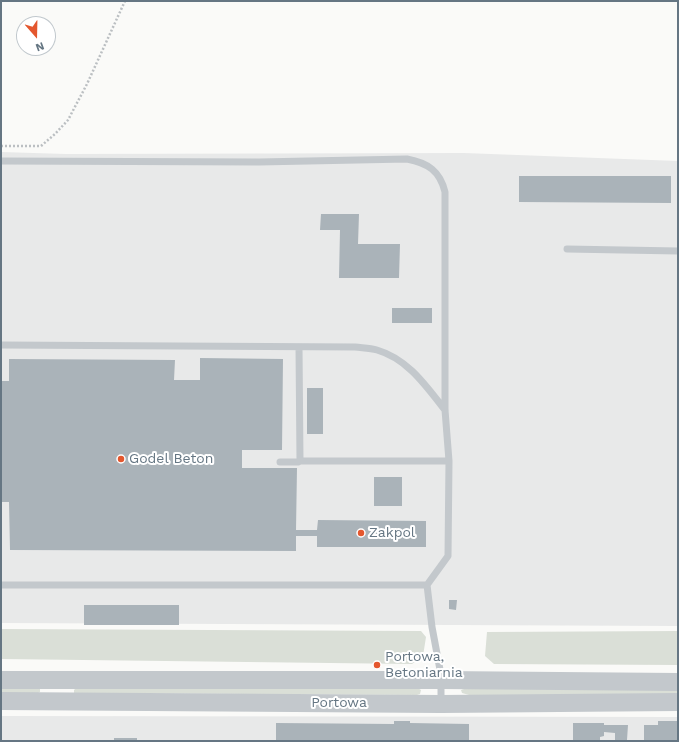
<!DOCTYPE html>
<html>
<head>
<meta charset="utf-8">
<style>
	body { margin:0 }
	#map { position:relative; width:679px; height:742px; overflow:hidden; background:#fafaf8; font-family:"Work Sans",sans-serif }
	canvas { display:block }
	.frame { position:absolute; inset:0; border:2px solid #657683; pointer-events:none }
	.north { position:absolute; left:16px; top:16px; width:40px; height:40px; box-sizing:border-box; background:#fff; border:1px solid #c1c8cd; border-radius:50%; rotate:160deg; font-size:11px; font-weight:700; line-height:16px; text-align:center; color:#657683 }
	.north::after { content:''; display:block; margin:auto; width:14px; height:18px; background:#e4572e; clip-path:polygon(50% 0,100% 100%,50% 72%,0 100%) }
</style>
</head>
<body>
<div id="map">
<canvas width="679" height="742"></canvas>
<div class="frame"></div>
<div class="north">N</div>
</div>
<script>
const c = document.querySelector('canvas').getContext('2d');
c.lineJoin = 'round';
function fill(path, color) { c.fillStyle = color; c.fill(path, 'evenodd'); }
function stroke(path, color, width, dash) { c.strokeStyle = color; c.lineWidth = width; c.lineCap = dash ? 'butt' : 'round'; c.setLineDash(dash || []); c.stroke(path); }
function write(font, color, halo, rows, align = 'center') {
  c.font = font + ' "Work Sans",sans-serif'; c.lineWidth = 4; c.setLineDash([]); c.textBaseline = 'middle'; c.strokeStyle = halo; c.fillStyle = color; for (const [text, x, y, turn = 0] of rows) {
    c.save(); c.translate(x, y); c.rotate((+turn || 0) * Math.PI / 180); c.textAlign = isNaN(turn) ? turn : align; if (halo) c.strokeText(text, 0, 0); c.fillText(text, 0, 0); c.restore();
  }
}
fill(new Path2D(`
	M1,152L66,154L464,153L678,161V626L1,623Z
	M1,716L678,717V741H1Z`), '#e8e9e9');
fill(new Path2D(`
	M1,629L421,631L426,637L423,656L412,664L1,659Z
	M678,631V665L494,664L485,656L487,632Z
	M1,687L40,689V692L34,695H1Z
	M77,687H416L421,690L420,694L417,695L74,693V690Z
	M470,687L678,688V696L469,695L462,693L461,690Z`), '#dadfd7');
fill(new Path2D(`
	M519,176H671V203L519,202Z
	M321,214H359L358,244H400L399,278H339L340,230H320Z
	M392,308H432V323H392Z
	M200,358L283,359L282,450H242V468H297L296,530H317L318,520L426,521V547H317V536H296V551L10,550L9,502H1V381H9V359L175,360L174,380H200Z
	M307,388H323V434H307Z
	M374,477H402V506H374Z
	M449,600H457L456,610L449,609Z
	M84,605H179V625H84Z
	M394,721H410V723L469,724V741H276V723L394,724Z
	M658,721H678V741H644V725H658Z
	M573,723H604V725H628L627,740H615V733L604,732V736L600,737V741H573Z
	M114,738H137V741H114Z`), '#aab3b9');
stroke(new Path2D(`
	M1,146H41L55,134L68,120L87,84L125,1`), '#bbbfc2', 2.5, [2, 2]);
stroke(new Path2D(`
	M1,161L259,162L407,159C428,163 440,171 445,192V410L449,461L448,556L427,585L432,627L441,675V703
	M567,249L678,251
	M1,345L355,347C363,348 370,348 377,350C408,359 426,386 445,410
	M299,347L300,461
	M280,462H298L300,461H449
	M1,585H427`), '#c3c8cc', 7);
stroke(new Path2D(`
	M1,680H441L678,682
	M1,701L441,704L678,702`), '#c3c8cc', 18);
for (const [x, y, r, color] of [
	[121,459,4,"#e4572e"],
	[361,533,4,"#e4572e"],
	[377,665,4,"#e4572e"]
]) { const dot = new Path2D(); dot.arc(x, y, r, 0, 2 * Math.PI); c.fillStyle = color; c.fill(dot); stroke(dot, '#fff', 1.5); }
write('14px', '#657683', '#fff', [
	["Godel Beton",129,459],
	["Zakpol",369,533],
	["Portowa,",385,657],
	["Betoniarnia",385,673]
], 'left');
write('14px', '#657683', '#fff', [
	["Portowa",339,703]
]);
</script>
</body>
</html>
